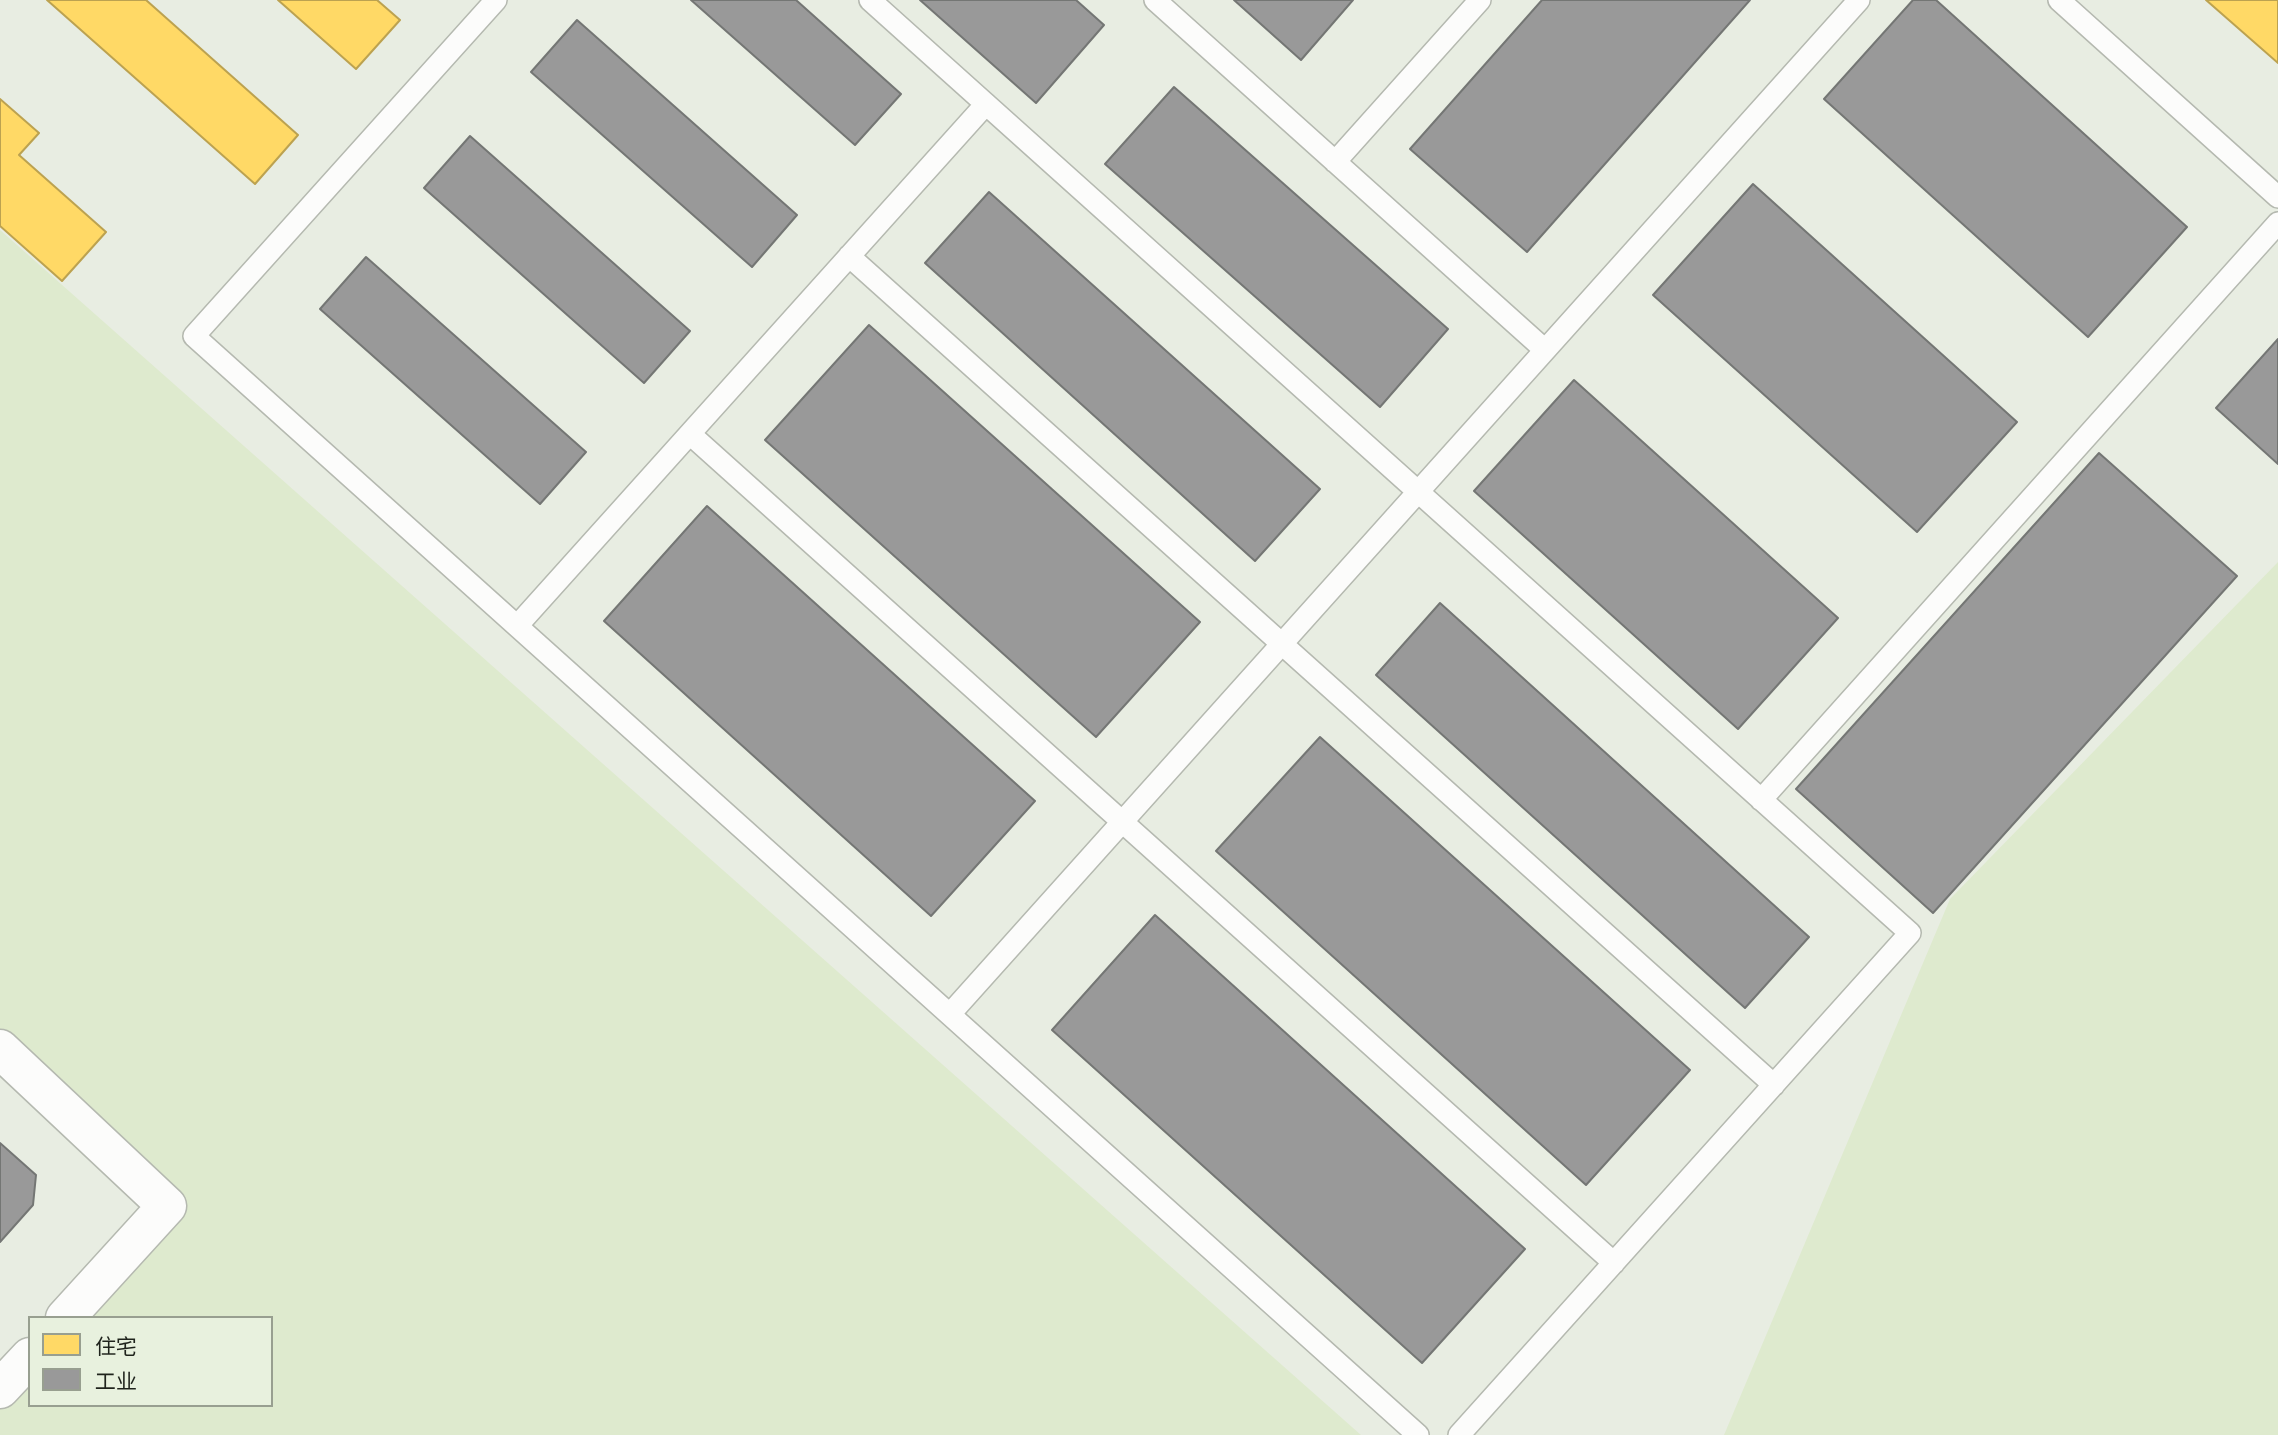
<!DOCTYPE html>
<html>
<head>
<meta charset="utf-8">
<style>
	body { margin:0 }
	#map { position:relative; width:2278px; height:1435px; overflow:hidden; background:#e8ede2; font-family:"PT Sans Narrow","Noto Sans SC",sans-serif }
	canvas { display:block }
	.legend { position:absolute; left:28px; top:1316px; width:245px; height:91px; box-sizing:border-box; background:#e8f1de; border:2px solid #989f90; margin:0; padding:9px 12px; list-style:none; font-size:21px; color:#1f231c }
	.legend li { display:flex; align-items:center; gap:14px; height:35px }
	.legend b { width:35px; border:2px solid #989f90 }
</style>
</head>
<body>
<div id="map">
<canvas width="2278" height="1435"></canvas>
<ul class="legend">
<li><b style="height:19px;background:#ffd966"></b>住宅</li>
<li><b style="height:19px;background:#999"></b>工业</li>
</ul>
</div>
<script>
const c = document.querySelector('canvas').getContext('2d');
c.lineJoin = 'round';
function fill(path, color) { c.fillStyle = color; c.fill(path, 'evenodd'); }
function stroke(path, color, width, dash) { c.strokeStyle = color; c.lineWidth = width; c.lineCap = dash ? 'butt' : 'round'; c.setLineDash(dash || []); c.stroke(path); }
fill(new Path2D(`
	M0,230L1361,1435H0V1390L30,1357V1405H271V1318H66L166,1206L0,1047Z
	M2278,562V1435H1724L1950,899Z`), '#deeace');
const homes = new Path2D(`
	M47,0H146L298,135L255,184Z
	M278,0H377L400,20L356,69Z
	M2206,0H2278V63Z
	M0,99L39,133L19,155L106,232L62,281L0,226Z`);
fill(homes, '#ffd966');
stroke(homes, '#bca250', 2);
const industry = new Path2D(`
	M691,0H796L901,94L855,145Z
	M920,0H1076L1104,25L1036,103Z
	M1234,0H1353L1301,60Z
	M1542,0H1750L1527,252L1410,149Z
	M1913,0H1936L2187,227L2088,337L1824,99Z
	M577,20L797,215L752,267L531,72Z
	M1174,87L1448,329L1380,407L1105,164Z
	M470,136L690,331L644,383L424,188Z
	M1753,184L2017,422L1917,532L1653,295Z
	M989,192L1320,489L1255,561L925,263Z
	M366,257L586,452L540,504L320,309Z
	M869,325L1200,622L1096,737L765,440Z
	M2278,339V464L2216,408Z
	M1574,380L1838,618L1738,729L1474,491Z
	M2099,453L2237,576L1933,913L1796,789Z
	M707,506L1035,801L931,916L604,621Z
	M1440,603L1809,937L1745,1008L1376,675Z
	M1320,737L1690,1070L1586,1185L1216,851Z
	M1155,915L1525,1249L1422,1363L1052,1030Z
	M0,1143L36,1175L33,1205L0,1242Z`);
fill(industry, '#999');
stroke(industry, '#747674', 2);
const lane = new Path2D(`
	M496,0L194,336L1418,1435
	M870,0L1910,933L1459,1435
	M1155,0L1545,350
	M2059,0L2278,197
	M1335,162L1480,0
	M849,256L1774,1085
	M690,434L1614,1263
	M517,626L986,104
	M1761,800L2278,223
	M950,1014L1859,0`);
const secondary = new Path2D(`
	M0,1049L167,1206L65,1318
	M0,1389L30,1357`);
stroke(lane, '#b5b9b0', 24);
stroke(secondary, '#b5b9b0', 41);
stroke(lane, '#fcfcfb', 21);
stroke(secondary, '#fcfcfb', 38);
</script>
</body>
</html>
